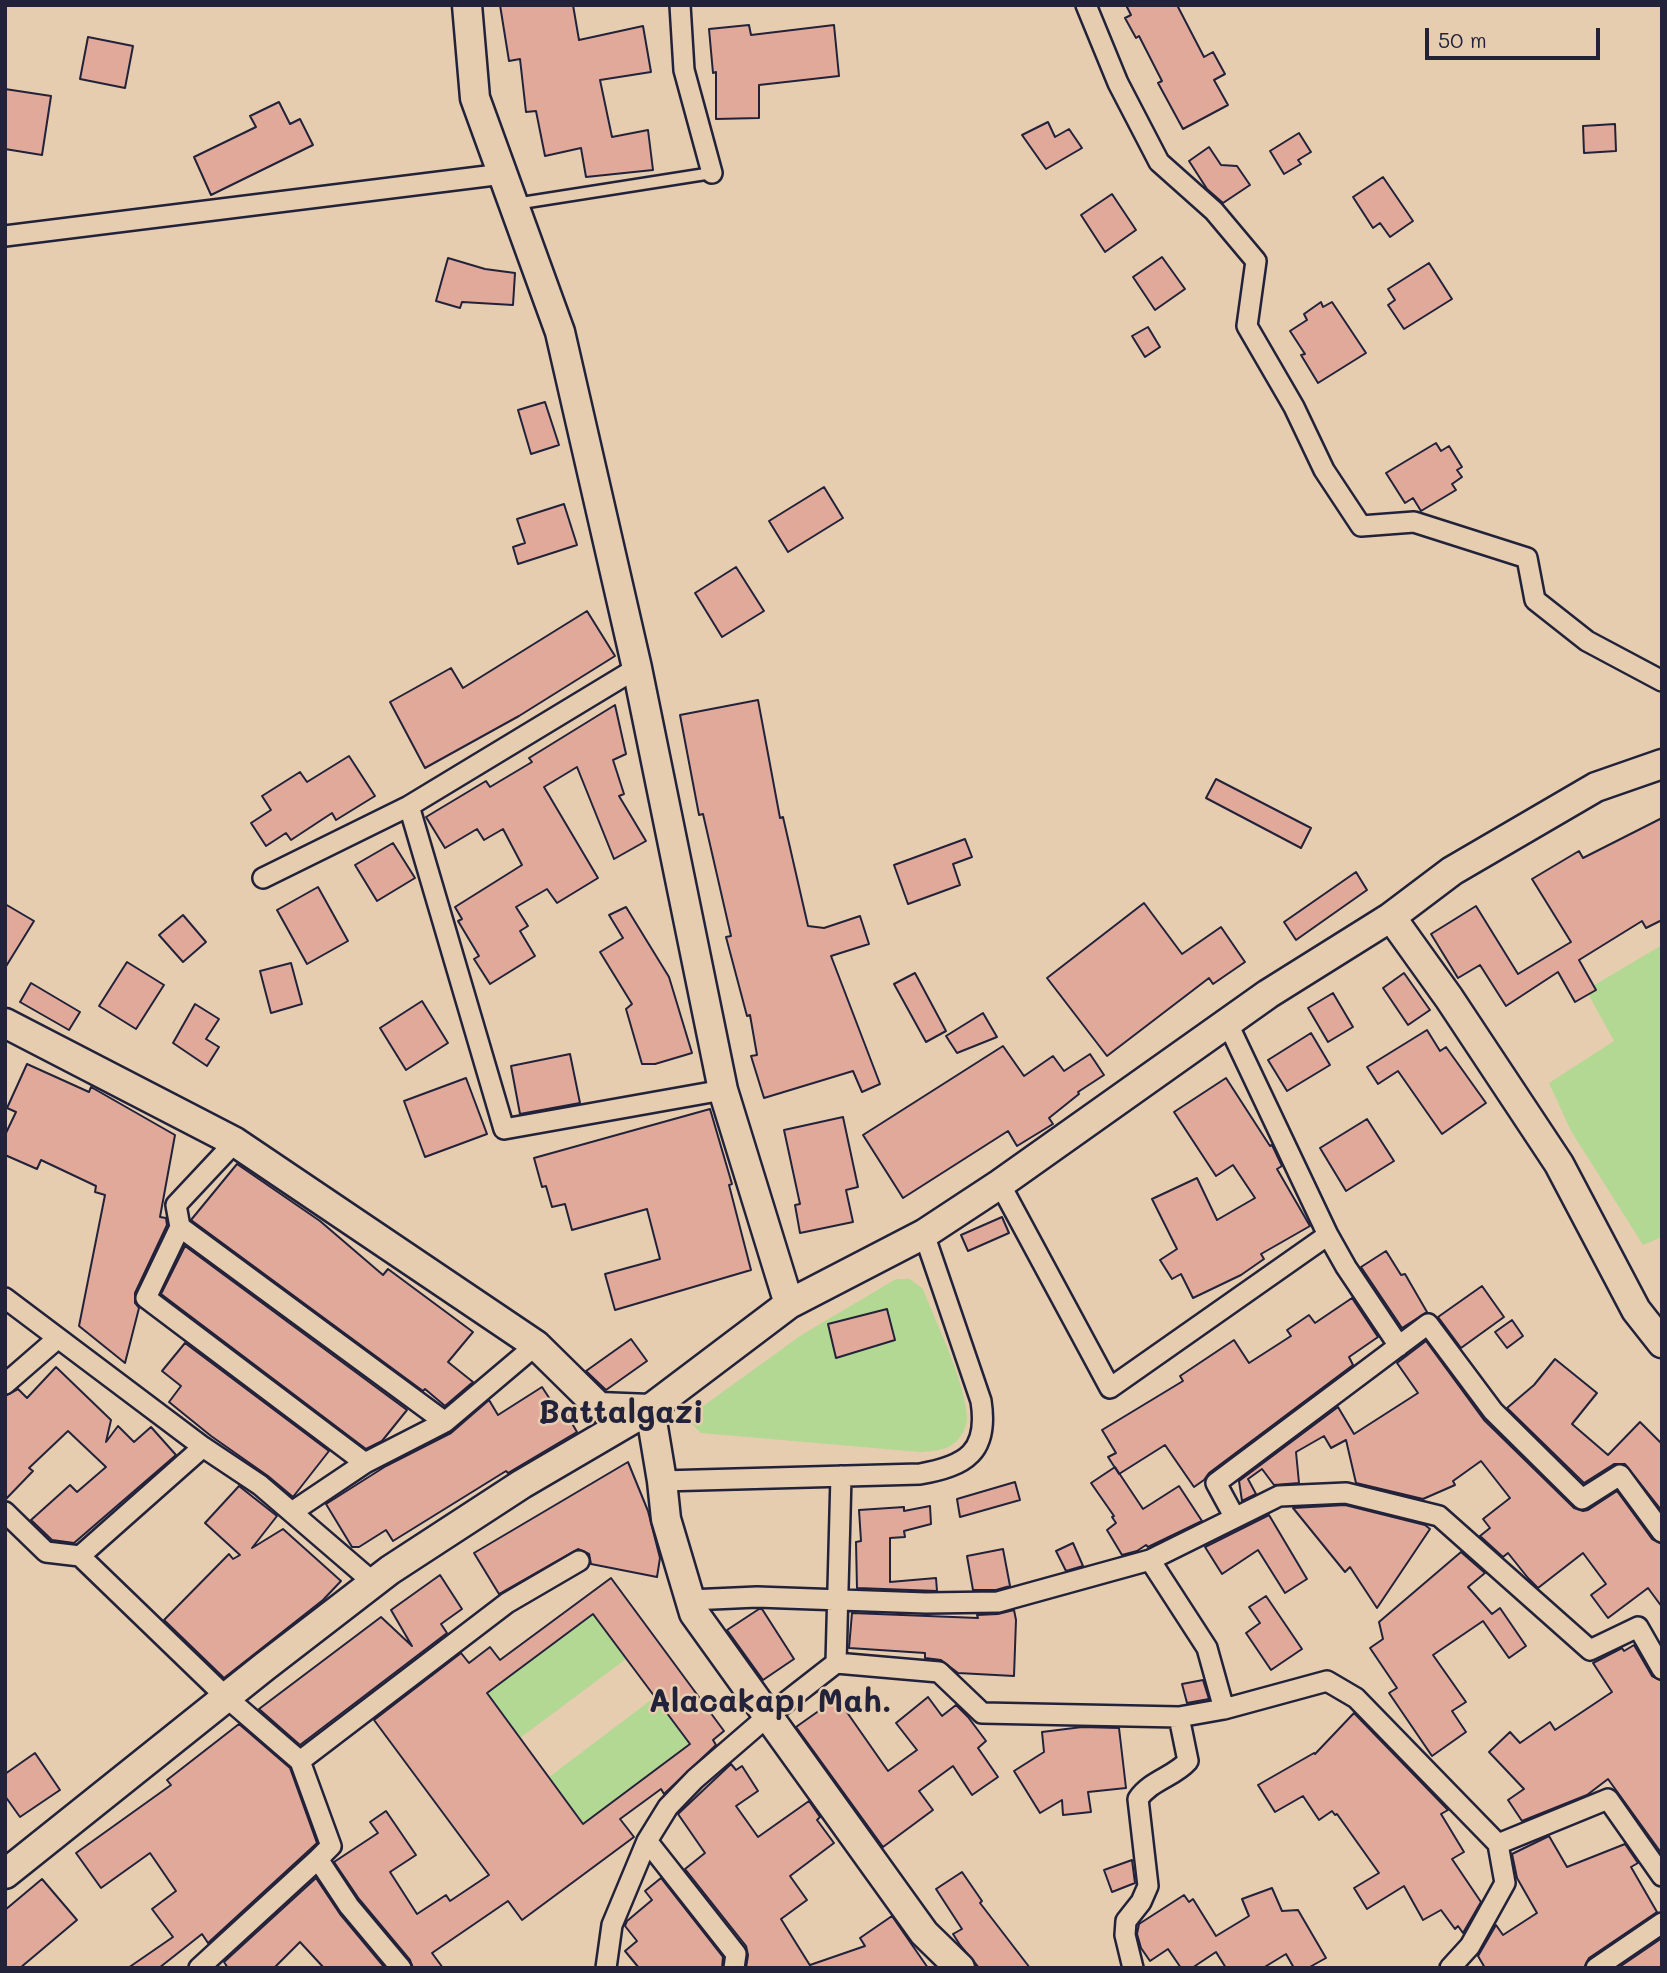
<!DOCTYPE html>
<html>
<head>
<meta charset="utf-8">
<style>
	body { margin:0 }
	#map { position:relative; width:1667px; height:1973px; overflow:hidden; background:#e7cdaf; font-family:Mali,sans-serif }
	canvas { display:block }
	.frame { position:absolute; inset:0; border:7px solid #22223b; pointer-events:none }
	.scale { position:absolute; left:1425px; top:28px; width:175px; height:32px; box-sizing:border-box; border:4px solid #22223b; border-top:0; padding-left:9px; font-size:21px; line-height:24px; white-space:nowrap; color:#22223b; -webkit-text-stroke:5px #e7cdaf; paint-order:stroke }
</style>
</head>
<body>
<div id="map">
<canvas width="1667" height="1973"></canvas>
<div class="frame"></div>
<div class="scale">50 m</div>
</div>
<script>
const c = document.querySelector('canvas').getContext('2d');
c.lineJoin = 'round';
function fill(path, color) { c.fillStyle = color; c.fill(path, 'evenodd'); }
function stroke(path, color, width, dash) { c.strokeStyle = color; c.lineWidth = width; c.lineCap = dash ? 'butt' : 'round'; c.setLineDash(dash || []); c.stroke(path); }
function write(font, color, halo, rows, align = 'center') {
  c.font = font + ' Mali,sans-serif'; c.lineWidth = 5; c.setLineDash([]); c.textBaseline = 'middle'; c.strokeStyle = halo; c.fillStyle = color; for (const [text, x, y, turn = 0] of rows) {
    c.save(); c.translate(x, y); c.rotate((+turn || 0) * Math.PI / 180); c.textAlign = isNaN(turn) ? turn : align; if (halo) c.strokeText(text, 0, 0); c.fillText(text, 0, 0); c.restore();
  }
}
fill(new Path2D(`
	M1662,945V1237L1643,1245L1571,1131L1549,1083L1614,1041L1586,990Z
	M896,1279H910L923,1289C937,1326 965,1380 967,1418C967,1426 962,1436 956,1442C946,1451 932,1451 920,1452L701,1433L693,1425L695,1412L800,1336Z
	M593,1614L626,1659L520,1738L487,1693Z
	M655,1697L690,1744L583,1824L549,1777Z`), '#b3d893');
const building = new Path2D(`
	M500,5H573L579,40L643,26L651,72L600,80L612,137L648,130L653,170L586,177L581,148L545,156L536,111L526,112L520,59L509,61Z
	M1126,5H1177L1204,57L1213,52L1225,74L1214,80L1228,105L1183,129L1158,83L1162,81L1139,36L1136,38L1125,18L1131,15Z
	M749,25L751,35L834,25L839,76L759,85V118L716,119V72L713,73L709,29Z
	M88,37L133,46L125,88L80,79Z
	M5,89L51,96L42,155L5,149Z
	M279,102L290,124L300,119L313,145L211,195L194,157L256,127L250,116Z
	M1048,122L1055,137L1069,129L1082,148L1046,169L1022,135Z
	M1615,124L1616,151L1584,153L1583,126Z
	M1299,133L1311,152L1298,160L1301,164L1284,174L1270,151Z
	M1209,147L1221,165L1237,166L1250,185L1223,203L1207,189L1189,161Z
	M1383,177L1413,221L1390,237L1380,223L1373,228L1353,197Z
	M1112,194L1136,230L1105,252L1081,215Z
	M1162,257L1185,289L1155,310L1133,277Z
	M448,258L485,269L515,273L513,305L462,302L460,308L436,301Z
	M1429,263L1452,299L1404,329L1388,305L1395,300L1388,289Z
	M1321,302L1323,307L1332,302L1366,353L1318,383L1301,355L1305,354L1290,331L1307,320L1304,314Z
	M1148,327L1160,347L1145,357L1132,336Z
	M545,402L559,445L531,454L518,410Z
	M1436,443L1441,451L1449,446L1462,467L1457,470L1462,477L1452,484L1456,490L1421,511L1413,498L1405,503L1386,473Z
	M824,487L843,518L788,552L769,521Z
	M564,504L577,545L518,564L513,547L525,543L517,519Z
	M736,567L764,611L722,637L695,593Z
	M587,611L615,656L519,716L425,768L390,702L451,668L463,688Z
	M758,700L780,818L783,817L808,926L824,928L860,916L869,944L831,956L880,1084L862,1092L853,1071L764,1098L751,1056L757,1055L750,1015L747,1016L726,937L731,936L703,814L699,815L680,715Z
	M615,705L626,754L613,760L624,794L619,796L646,841L614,859L577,767L544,787L598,878L557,903L547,889L516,907L528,926L520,931L535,956L490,984L474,959L479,956L458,921L462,919L455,907L522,865L503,829L484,840L477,829L445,848L426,817L486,781L490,787L532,762L529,758Z
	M349,756L375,796L336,820L332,813L291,840L286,833L266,846L251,823L271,810L262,796L300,772L307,782Z
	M1216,779L1311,828L1301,848L1206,798Z
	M1662,818V920L1646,928L1642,921L1579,960L1596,990L1575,1002L1558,972L1506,1006L1480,965L1458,978L1431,934L1476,906L1518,974L1571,942L1532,879L1579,851L1583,858Z
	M965,839L972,857L953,864L960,885L908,904L894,865Z
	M393,843L415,878L377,901L355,865Z
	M1356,872L1367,890L1296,940L1284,922Z
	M318,887L348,941L307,964L277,910Z
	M1144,903L1182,954L1221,927L1245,962L1213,984L1209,978L1107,1056L1047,978Z
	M5,904L34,921L5,968Z
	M626,907L669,977L692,1053L655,1064H642L626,1009L632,1004L600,952L623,938L609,915Z
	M183,915L206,942L183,962L159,935Z
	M127,962L164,985L136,1029L99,1006Z
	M291,963L302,1004L271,1013L260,971Z
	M915,973L946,1031L926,1042L894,984Z
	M1404,973L1430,1010L1408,1025L1383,988Z
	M31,983L80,1012L69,1030L20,1002Z
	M1333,993L1353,1027L1328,1042L1308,1008Z
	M422,1001L448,1043L406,1070L380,1028Z
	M195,1004L219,1019L206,1039L219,1047L207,1066L173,1043Z
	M983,1013L997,1037L957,1053L946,1036Z
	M1427,1030L1440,1051L1446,1047L1486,1103L1442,1134L1398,1071L1378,1084L1367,1067Z
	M1311,1033L1330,1065L1287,1091L1268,1060Z
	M1003,1046L1024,1076L1053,1056L1064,1071L1090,1054L1104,1075L1078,1092L1079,1094L1049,1118L1053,1124L1017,1146L1008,1131L903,1198L863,1135Z
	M570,1054L580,1103L520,1114L511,1066Z
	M27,1064L89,1092L91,1087L175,1135L160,1217L166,1218L167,1225L135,1293V1303L139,1308L125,1363L79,1326L105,1195L95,1192L96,1186L41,1160L37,1169L5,1155V1135L16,1112L7,1108Z
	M466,1078L487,1134L425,1157L404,1101Z
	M1226,1078L1270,1146L1272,1145L1282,1166L1277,1169L1310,1226L1261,1254L1264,1259L1241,1275L1193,1298L1181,1274L1172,1279L1160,1260L1177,1249L1152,1199L1197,1178L1217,1220L1255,1198L1233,1165L1216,1176L1174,1112Z
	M710,1109L732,1184L729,1185L751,1270L615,1310L605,1274L660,1259L647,1209L572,1230L565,1204L552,1207L546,1186L542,1187L534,1158Z
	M843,1117L858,1187L846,1190L853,1222L800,1233L795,1205L800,1204L784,1130Z
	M1367,1119L1394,1161L1346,1191L1320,1148Z
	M237,1164L320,1221L383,1275L388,1269L473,1332L448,1362L473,1382L445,1406L425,1389L423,1391L191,1220Z
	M1002,1217L1009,1233L968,1251L961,1235Z
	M185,1246L407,1410L382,1441L366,1449L161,1294Z
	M1386,1251L1401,1275L1405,1274L1427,1312L1402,1328L1361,1267Z
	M1482,1286L1504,1317L1461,1348L1438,1317Z
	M1352,1298L1378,1337L1349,1357L1353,1365L1209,1473L1204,1480L1194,1487L1165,1445L1119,1474L1108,1457L1116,1453L1102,1430L1183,1381L1180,1376L1234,1340L1249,1363L1291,1336L1287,1330L1309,1315L1315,1323Z
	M887,1309L895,1340L836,1358L828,1324Z
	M1512,1320L1523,1336L1507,1348L1495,1332Z
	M631,1339L647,1361L606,1390L586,1371Z
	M1426,1341L1484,1420L1574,1508L1583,1511L1588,1510L1617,1491L1652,1539L1662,1544V1607L1648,1588L1608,1618L1591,1595L1606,1584L1583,1553L1538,1588L1528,1578L1508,1553L1503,1557L1480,1536L1490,1528L1483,1519L1510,1498L1481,1461L1453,1481L1455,1485L1423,1499L1356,1483L1346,1440L1331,1448L1324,1436L1296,1452L1299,1483L1274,1485L1262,1469L1248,1479L1256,1494L1242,1501L1239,1481L1338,1407L1354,1434L1418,1393L1397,1363Z
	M185,1343L329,1451L293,1497L268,1476L211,1436L169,1402L181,1386L162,1371Z
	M1555,1359L1597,1393L1572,1424L1608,1455L1640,1422L1662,1444V1511L1625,1464H1614L1584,1483L1507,1408L1534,1385Z
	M56,1367L111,1420L106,1442L118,1426L134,1442L151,1427L176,1455L74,1543L52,1540L31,1520L70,1485L77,1492L106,1467L68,1431L29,1468L33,1471L5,1500V1396L18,1389L27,1398Z
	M542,1387L561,1416L566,1413L577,1432L508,1473L506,1471L393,1541L386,1530L359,1547H352L326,1504L386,1466L451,1433L489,1400L498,1415Z
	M628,1462L648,1511L660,1558L657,1577L591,1564L589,1554L578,1549L499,1594L474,1553Z
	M1115,1467L1143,1509L1179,1486L1202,1521L1148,1547L1146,1545L1137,1551L1122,1555L1107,1530L1116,1523L1112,1517L1114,1516L1091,1483Z
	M1015,1482L1020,1500L960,1517L957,1499Z
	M239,1486L277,1516L252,1548L283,1529L341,1581L323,1600L224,1678L164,1620L229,1554L233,1559L240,1555L205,1523Z
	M1345,1505L1425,1525L1430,1529L1377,1608L1350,1567L1345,1572L1293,1508Z
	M930,1506L931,1524L904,1531L905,1537L890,1538V1582L936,1578L937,1591L857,1588L856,1542L861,1541L859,1510L904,1507V1511Z
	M1269,1515L1307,1579L1285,1593L1258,1550L1222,1574L1205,1547Z
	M1073,1543L1083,1566L1066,1571L1056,1551Z
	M1003,1549L1010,1586L996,1590H973L967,1556Z
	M1461,1552L1485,1573L1468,1587L1492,1614L1500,1608L1526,1646L1509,1658L1483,1621L1433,1655L1466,1702L1452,1711L1466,1732L1432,1756L1389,1693L1397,1688L1370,1648L1383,1639L1379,1622Z
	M440,1575L462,1609L441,1624L447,1633L300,1745L259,1709L381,1617L412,1646L391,1610Z
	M611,1578L724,1731L713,1740L716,1745L664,1794L661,1789L620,1819L634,1837L522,1920L508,1901L432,1953L443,1968H413L410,1960L359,1899L334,1862L378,1833L370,1822L386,1811L416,1855L390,1872L417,1914L446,1895L450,1901L489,1875L374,1720L461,1653L469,1663L490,1647L500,1660ZM593,1614L690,1744L583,1824L487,1693Z
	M1266,1596L1302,1649L1271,1670L1246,1633L1260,1623L1249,1607Z
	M759,1609H762L794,1659L763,1680L727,1630Z
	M1014,1610L1016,1620L1014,1676L958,1673L941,1660L925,1658V1653L849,1648L852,1613L978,1618L977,1615L998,1614Z
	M1634,1645L1652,1676L1662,1681V1854L1608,1779L1587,1795L1522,1821L1508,1800L1524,1789L1489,1752L1510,1732L1520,1743L1550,1722L1555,1730L1612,1692L1593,1663L1622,1648L1624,1651Z
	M1203,1680L1209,1699L1187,1703L1182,1684Z
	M928,1697L942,1716L956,1705L968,1717L986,1741L978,1748L998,1777L972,1795L953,1766L919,1791L933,1810L883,1847L796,1727L837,1698L888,1771L917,1750L896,1723Z
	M1354,1713L1448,1810L1441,1814L1464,1852L1452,1859L1481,1902L1463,1933L1458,1926L1455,1929L1441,1910L1423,1920L1404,1886L1367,1909L1354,1888L1379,1873L1337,1814L1335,1815L1332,1811L1319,1820L1303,1796L1275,1812L1258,1785L1314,1753L1315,1754Z
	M239,1724L290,1768L317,1843L208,1943L202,1934L159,1968H128L173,1937L152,1909L176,1891L150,1853L101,1888L76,1853L171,1785L167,1780Z
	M1082,1727L1119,1728L1126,1788L1088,1792L1091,1812L1063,1815L1062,1800L1040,1813L1014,1771L1044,1752L1042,1732Z
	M35,1753L60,1790L20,1817L5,1796V1774Z
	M731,1764L736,1770L742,1766L758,1791L736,1806L758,1837L809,1801L820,1817L817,1820L834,1843L790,1876L807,1900L781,1919L811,1967L810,1965L865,1946L860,1938L892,1916L928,1968H746L748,1955L746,1946L685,1869L705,1853L678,1814Z
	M1549,1836L1567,1867L1625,1844L1638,1863L1631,1867L1657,1912L1589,1958L1584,1968H1485L1478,1956L1496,1925L1503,1935L1537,1913L1517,1878L1512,1854Z
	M1132,1860L1135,1883L1112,1892L1104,1870Z
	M962,1872L982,1901L980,1903L1030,1968H979L960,1945L953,1934L962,1929L936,1889Z
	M316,1878L340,1914L385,1968H324L300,1942L274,1968H228L224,1962Z
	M661,1878L723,1957L722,1968H639L625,1951L637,1941L625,1926L627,1921L652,1900L645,1891Z
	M42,1879L77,1920L20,1968H5V1910Z
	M1272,1888L1282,1911L1298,1910L1326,1958L1308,1968H1294L1286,1954L1263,1968H1226L1216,1952L1192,1968H1181L1168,1949L1150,1961L1141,1948L1137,1934L1139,1924L1184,1895L1189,1902L1193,1899L1216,1936L1249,1916L1242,1899Z
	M1662,1938V1968H1618Z`);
fill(building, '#e1a999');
stroke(building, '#22223b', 2);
const lane = new Path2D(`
	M515,204L712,173`);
const street = new Path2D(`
	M680,5L684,70L712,173
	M1086,5L1118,83L1159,162L1214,211L1256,261L1247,326L1294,407L1324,470L1361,526L1414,522L1527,558L1535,600L1587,641L1662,681
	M5,236L503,174
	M637,668L409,806L504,1129L723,1090
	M263,878L409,806
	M1000,1184L1110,1388L1328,1235L1227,1022
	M180,1227L176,1205L235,1142
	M1328,1235L1346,1267L1399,1346
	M5,1298L203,1447L260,1485L374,1583
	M5,1384L58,1338
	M203,1447L80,1556L226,1697L300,1761L331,1846L318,1859
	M365,1463L445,1422
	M662,1481L920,1474C966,1466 989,1452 981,1401L924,1234
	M5,1512L46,1552L80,1556
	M292,1512L365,1463L146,1298L180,1227L445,1422L536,1345
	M1235,1518L1216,1483L1428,1324L1493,1411L1582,1499L1620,1475L1662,1532
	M690,1600L757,1597L926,1603L998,1602L1150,1560
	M836,1663L939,1672L982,1713L1179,1717L1224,1709L1327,1681L1356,1698L1498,1844L1505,1883L1470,1946L1450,1968
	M1224,1709L1207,1648L1150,1560L1279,1496L1346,1493L1439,1516L1590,1650L1638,1627L1662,1669
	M300,1761L507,1603L579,1561
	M647,1841L736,1954L734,1968
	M1498,1844L1608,1799L1662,1876
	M199,1968L318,1859L349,1906L401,1968
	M606,1968L612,1925L647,1841L668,1807L695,1779L768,1716L836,1663L841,1476
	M1133,1968L1125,1935L1126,1921L1141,1902L1148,1886L1138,1799C1151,1780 1174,1777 1188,1761L1179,1717
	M1596,1968L1662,1923`);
const secondary = new Path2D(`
	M467,5L475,98L560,332L637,668L723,1090L789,1304
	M1391,917L1449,998L1559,1164L1636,1310L1662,1343
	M5,1023L235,1142L536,1345L599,1407L650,1409L662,1481L666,1519L694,1613L924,1933L960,1968
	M5,1874L264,1667L390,1570L522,1484L650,1409L789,1304L924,1234L1000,1184L1268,994L1391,917L1452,871L1596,787L1662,764`);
stroke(lane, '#22223b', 15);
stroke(street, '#22223b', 24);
stroke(secondary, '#22223b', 33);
stroke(lane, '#e7cdaf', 10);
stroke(street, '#e7cdaf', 19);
stroke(secondary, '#e7cdaf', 28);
write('bold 32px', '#22223b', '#e7cdaf', [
	["Battalgazi",621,1413],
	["Alacakapı Mah.",770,1702]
]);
</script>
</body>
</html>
